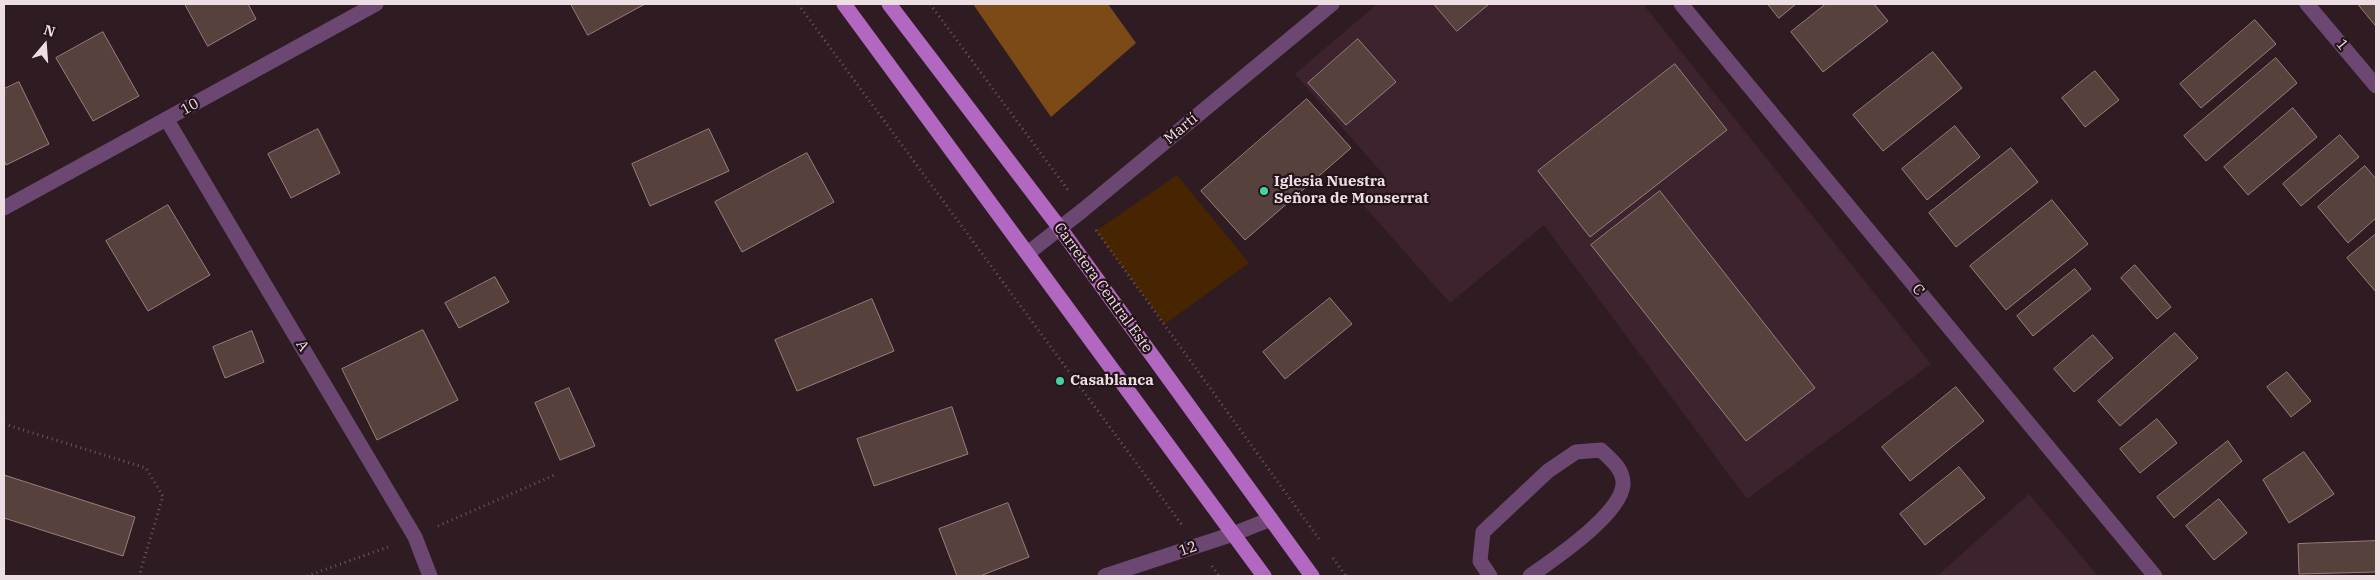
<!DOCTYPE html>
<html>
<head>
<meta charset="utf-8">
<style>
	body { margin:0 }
	#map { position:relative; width:2380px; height:580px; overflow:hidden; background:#2f1c23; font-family:"IBM Plex Serif",serif }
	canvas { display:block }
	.frame { position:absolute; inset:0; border:5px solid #ecdee3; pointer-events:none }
	.north { position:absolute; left:20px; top:20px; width:50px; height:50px; -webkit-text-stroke:4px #25131a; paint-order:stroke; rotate:18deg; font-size:14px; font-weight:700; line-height:20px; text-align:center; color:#ecdee3 }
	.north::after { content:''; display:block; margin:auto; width:18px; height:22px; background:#ecdee3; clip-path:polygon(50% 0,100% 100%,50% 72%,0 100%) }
</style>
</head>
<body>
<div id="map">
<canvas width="2380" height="580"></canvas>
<div class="frame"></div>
<div class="north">N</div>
</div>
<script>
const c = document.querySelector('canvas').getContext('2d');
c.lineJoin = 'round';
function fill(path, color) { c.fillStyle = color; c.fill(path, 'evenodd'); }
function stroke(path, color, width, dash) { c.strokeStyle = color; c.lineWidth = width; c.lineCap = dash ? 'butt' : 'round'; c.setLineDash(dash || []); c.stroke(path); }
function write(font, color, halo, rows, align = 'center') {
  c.font = font + ' "IBM Plex Serif",serif'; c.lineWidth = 4.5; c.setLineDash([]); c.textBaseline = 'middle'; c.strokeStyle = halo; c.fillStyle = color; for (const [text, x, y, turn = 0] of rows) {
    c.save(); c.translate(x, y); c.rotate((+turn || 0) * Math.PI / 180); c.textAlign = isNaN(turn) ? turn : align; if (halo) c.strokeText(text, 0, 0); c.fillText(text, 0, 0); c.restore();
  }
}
fill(new Path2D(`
	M1377,4H1643L1931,364L1747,499L1544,225L1450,303L1358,199L1384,175L1295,74Z
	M2029,494L2098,576H1937Z`), '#3d232d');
fill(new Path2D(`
	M1177,175L1249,263L1165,324L1096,231Z`), '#462500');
fill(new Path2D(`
	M973,4H1108L1136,43L1051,117Z`), '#7b4a16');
const building = new Path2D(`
	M185,4H248L256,19L208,46Z
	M571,4H645L588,35Z
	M1434,4H1489L1457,31Z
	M1768,4H1796L1779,18Z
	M1826,4H1874L1888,21L1823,72L1791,32Z
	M2358,4H2376V26Z
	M2255,20L2276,44L2201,108L2180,84Z
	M103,32L139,96L93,121L56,58Z
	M1358,39L1396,82L1346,125L1308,83Z
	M1933,52L1962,88L1883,151L1853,115Z
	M2276,58L2297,83L2206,161L2184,136Z
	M1675,64L1727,130L1590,237L1538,171Z
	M2095,71L2119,100L2085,127L2062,98Z
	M19,82L49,144L6,165L4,160V89Z
	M1307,99L1351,148L1245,240L1201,191Z
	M2293,108L2317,137L2248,195L2224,167Z
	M1955,126L1980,157L1927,200L1902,169Z
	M318,129L340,173L291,198L268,154Z
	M709,129L729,171L650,206L632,164Z
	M2340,135L2359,157L2301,206L2283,184Z
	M2011,148L2038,182L1956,247L1929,213Z
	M807,153L834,202L742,252L715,202Z
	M2365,166L2376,179V218L2348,243L2318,207Z
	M1660,191L1815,388L1746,441L1591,245Z
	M2052,200L2088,244L2006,310L1970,266Z
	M168,205L210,275L148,311L106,241Z
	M2376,234V292L2347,258Z
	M2135,265L2171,307L2157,319L2121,278Z
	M2075,269L2091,289L2033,336L2017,316Z
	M495,277L509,302L459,328L445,303Z
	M1330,298L1352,324L1285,379L1263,352Z
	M872,299L894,351L797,391L775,340Z
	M423,330L458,400L377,440L342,369Z
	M252,331L264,362L225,378L213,347Z
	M2175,333L2198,358L2120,426L2098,401Z
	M2093,335L2113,358L2074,392L2054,369Z
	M2287,372L2311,401L2291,417L2267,387Z
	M1956,387L1984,421L1910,481L1882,447Z
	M569,388L595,446L560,460L535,403Z
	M952,407L968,454L874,486L857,439Z
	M2157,419L2177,443L2140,473L2120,449Z
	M2228,441L2242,461L2174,518L2157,497Z
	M2304,452L2334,494L2289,523L2263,480Z
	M1959,467L1985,498L1925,545L1900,514Z
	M4,475L135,517L123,556L4,518Z
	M2219,499L2247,533L2214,560L2186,526Z
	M1008,503L1029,557L980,576H957L939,529Z
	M2376,541V572L2299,574L2298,544Z`);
fill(building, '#57413d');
stroke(building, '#997f7b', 1);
stroke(new Path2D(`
	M798,4L1182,525
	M930,4L1068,190
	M1096,230L1319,539
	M4,424L146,468L163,496L139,576
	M438,526L557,474
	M1333,558L1346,576
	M1212,566L1219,576
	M307,576L391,546`), '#6a595f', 3, [1, 4]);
stroke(new Path2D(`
	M1681,4L2155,576
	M2307,4L2376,86
	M167,120L415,537L430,576
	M4,208L376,4
	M1028,253L1083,210L1332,4
	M1105,576L1233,534L1271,519
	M1490,576L1480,561L1483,532L1548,471L1576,452L1601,450C1611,460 1624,469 1623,485C1620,515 1554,559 1530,576`), '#6b4771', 15);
stroke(new Path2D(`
	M844,4L1264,576
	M889,4L1059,227L1312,576`), '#b268c0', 15);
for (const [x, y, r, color] of [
	[1264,191,5,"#45d49f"],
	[1060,381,5,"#45d49f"]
]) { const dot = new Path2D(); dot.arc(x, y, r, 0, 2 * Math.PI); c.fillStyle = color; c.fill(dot); stroke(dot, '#25131a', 2); }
write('15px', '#ecdee3', '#25131a', [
	["1",2342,45,50],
	["10",190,107,-29],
	["Martí",1181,129,-40],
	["Carretera Central Este",1103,288,54],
	["C",1918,290,50],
	["A",302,346,59],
	["12",1188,549,-19]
]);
write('bold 15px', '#ecdee3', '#25131a', [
	["Iglesia Nuestra",1274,182],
	["Señora de Monserrat",1274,199],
	["Casablanca",1070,381]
], 'left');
</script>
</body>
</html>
